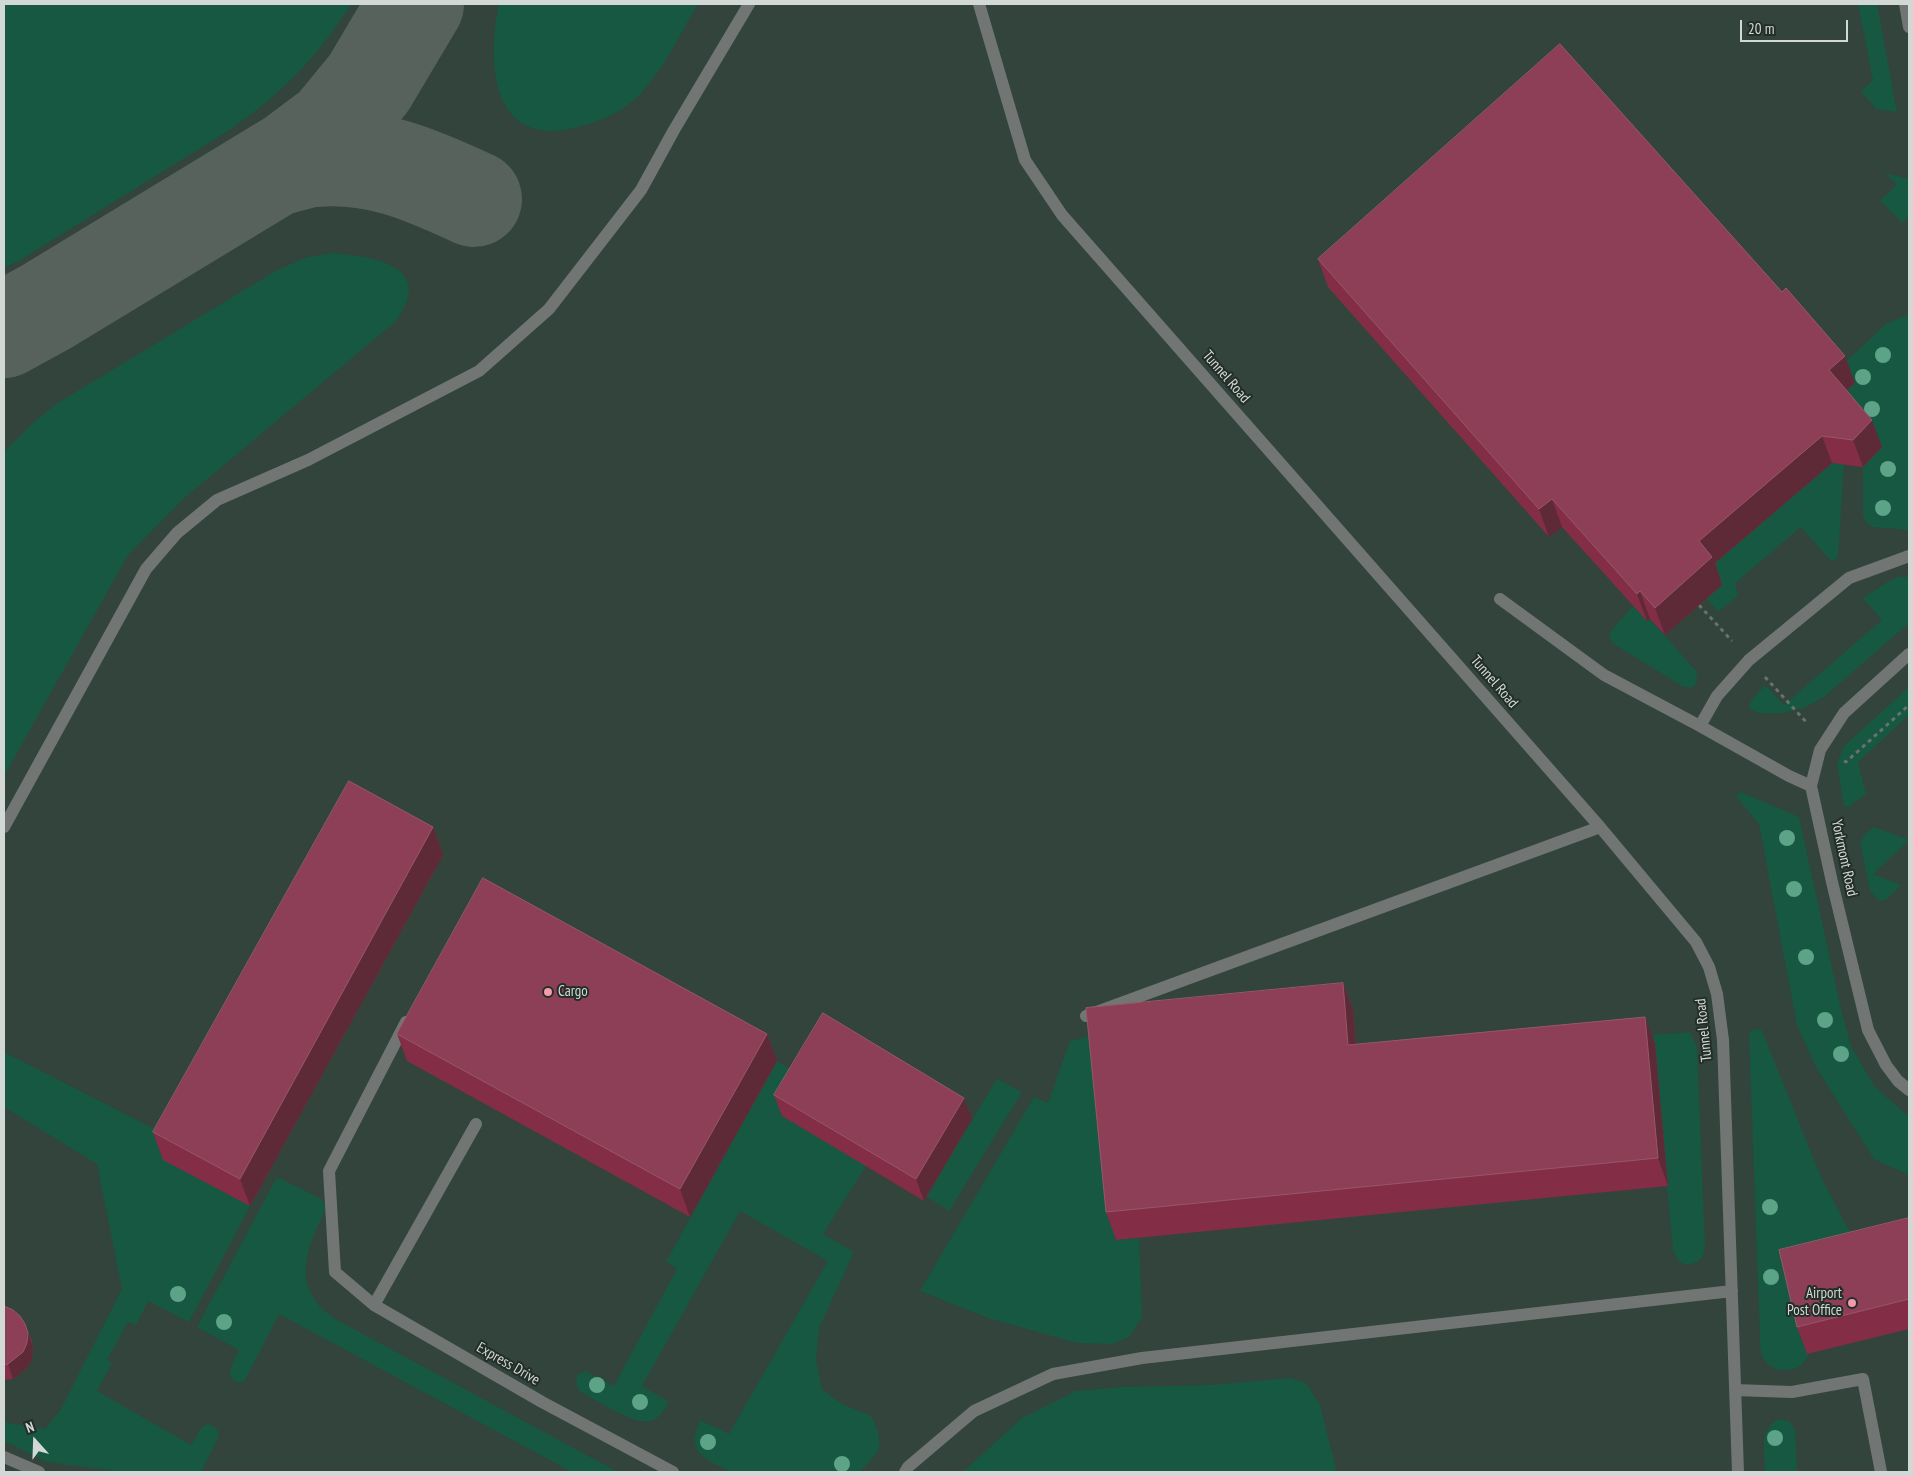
<!DOCTYPE html>
<html>
<head>
<meta charset="utf-8">
<style>
	body { margin:0 }
	#map { position:relative; width:1913px; height:1476px; overflow:hidden; background:#2d3833; font-family:"PT Sans Narrow",sans-serif }
	canvas { display:block }
	.frame { position:absolute; inset:0; border:5px solid #d1d8d5; pointer-events:none }
	.north { position:absolute; left:10px; top:1416px; width:50px; height:50px; -webkit-text-stroke:4px #232e29; paint-order:stroke; rotate:340deg; font-size:14px; font-weight:700; line-height:20px; text-align:center; color:#d1d8d5 }
	.north::after { content:''; display:block; margin:auto; width:18px; height:22px; background:#d1d8d5; clip-path:polygon(50% 0,100% 100%,50% 72%,0 100%) }
	.scale { position:absolute; left:1740px; top:20px; width:108px; height:22px; box-sizing:border-box; border:2px solid #d1d8d5; border-top:0; padding-left:6px; font-size:15px; line-height:18px; white-space:nowrap; color:#d1d8d5; -webkit-text-stroke:4px #232e29; paint-order:stroke }
</style>
</head>
<body>
<div id="map">
<canvas width="1913" height="1476"></canvas>
<div class="frame"></div>
<div class="north">N</div>
<div class="scale">20 m</div>
</div>
<script>
const c = document.querySelector('canvas').getContext('2d');
c.lineJoin = 'round';
function fill(path, color) { c.fillStyle = color; c.fill(path, 'evenodd'); }
function stroke(path, color, width, dash) { c.strokeStyle = color; c.lineWidth = width; c.lineCap = dash ? 'butt' : 'round'; c.setLineDash(dash || []); c.stroke(path); }
function write(font, color, halo, rows, align = 'center') {
  c.font = font + ' "PT Sans Narrow",sans-serif'; c.lineWidth = 4; c.setLineDash([]); c.textBaseline = 'middle'; c.strokeStyle = halo; c.fillStyle = color; for (const [text, x, y, turn = 0] of rows) {
    c.save(); c.translate(x, y); c.rotate((+turn || 0) * Math.PI / 180); c.textAlign = isNaN(turn) ? turn : align; if (halo) c.strokeText(text, 0, 0); c.fillText(text, 0, 0); c.restore();
  }
}
fill(new Path2D(`
	M4,4H1909V1472H4Z`), '#32443c');
fill(new Path2D(`
	M4,4H351C317,58 283,92 231,129L17,262L4,267Z
	M499,4H698C679,35 658,82 629,104C613,116 590,125 570,129C490,145 487,59 499,4Z
	M1858,4H1877L1897,112L1876,109L1861,91L1873,80Z
	M1885,173L1909,179V216L1902,223L1880,200L1897,185Z
	M334,253C375,257 436,266 396,321L182,500L128,555L4,776V452L33,423L56,404L279,269L308,257Z
	M1904,316H1909V530L1873,527L1867,524L1863,515V467L1882,447L1839,397L1840,367L1886,324Z
	M1832,463L1844,464L1838,557L1835,560L1831,561L1801,527L1735,583L1738,596L1718,612L1706,598L1709,568Z
	M1898,577H1909V623L1824,697L1804,708L1782,713H1760L1751,710L1749,705L1754,697L1765,685L1784,705L1882,620L1863,598L1886,583Z
	M1633,606L1647,621L1650,619L1697,672L1696,684L1692,688L1682,686L1612,643L1609,636L1611,631Z
	M1909,687V715L1858,762L1866,794L1848,807L1844,806L1837,763L1844,746Z
	M1741,792L1799,817L1841,1009L1851,1046L1874,1086L1909,1117V1175L1874,1159L1817,1069L1797,1025L1759,824L1736,796Z
	M1874,827L1909,840L1873,874L1901,885L1886,900L1879,901L1870,891L1860,843L1865,834Z
	M1758,1029L1762,1031L1821,1177L1847,1227L1870,1258L1802,1365C1787,1374 1769,1372 1762,1355C1760,1350 1760,1343 1760,1339L1749,1035L1752,1030Z
	M1690,1032L1697,1047L1705,1247L1702,1258L1695,1263L1685,1265L1677,1259L1673,1250L1653,1035Z
	M1096,1035L1115,1240L1139,1238L1142,1317L1129,1337L1112,1344L1077,1343L988,1318L920,1291L1034,1097L1048,1103L1070,1041Z
	M4,1052L174,1139L250,1206L189,1322L148,1301L136,1325L128,1322L107,1360L112,1363L97,1391L191,1445L202,1427L208,1424C215,1426 218,1429 219,1436L201,1472H127L68,1465L45,1461L4,1441V1421L12,1424L45,1429L61,1409L122,1289L97,1164L4,1107Z
	M777,1061L804,1078L866,1166L823,1234L854,1252L819,1328L816,1360L822,1390L842,1404L871,1416C885,1443 882,1452 859,1472H732L711,1462L698,1452L694,1439L700,1420L729,1434L828,1261L740,1211L642,1386L669,1402C664,1409 660,1419 650,1421C633,1425 595,1399 579,1391L576,1382L578,1374L585,1371L614,1386L677,1269L666,1262Z
	M997,1079L1022,1092L949,1211L926,1196Z
	M277,1177L321,1199L325,1205V1211C311,1240 294,1273 317,1303C321,1309 329,1314 335,1319L618,1472H572L279,1314L245,1380L239,1383C222,1377 234,1361 239,1350L197,1327Z
	M1290,1378L1306,1383L1320,1405L1337,1472H963L1022,1418L1076,1391L1123,1387L1210,1385Z
	M1779,1419L1789,1421L1795,1429L1797,1472H1765C1765,1452 1758,1429 1779,1419Z`), '#175842');
stroke(new Path2D(`
	M273,169C286,166 300,160 314,159C375,154 420,174 474,199
	M4,330L46,307L293,157L333,127L369,83L416,4`), '#58625d', 96);
stroke(new Path2D(`
	M1699,605L1732,641
	M1765,677L1808,724
	M1844,761L1846,762L1909,705`), '#68726d', 3, [4, 4]);
stroke(new Path2D(`
	M979,4L1025,160L1062,215L1600,827L1696,942L1709,967L1717,994L1723,1040L1738,1472
	M1905,4L1909,27
	M1500,599L1604,675L1700,726L1789,776L1811,786
	M1909,654L1844,713L1820,750L1811,786L1832,882L1868,1030L1886,1065L1898,1081L1909,1090
	M1700,726L1717,696L1749,660L1849,578L1909,556
	M4,827L146,569L177,533L217,500L308,460L479,371L549,309L641,190L674,130L749,4
	M1086,1016L1600,827
	M406,1022L329,1171L335,1272L374,1305L542,1402L673,1472
	M374,1305L476,1124
	M1735,1390L1792,1392L1863,1379L1881,1472
	M4,1457L39,1472
	M905,1472L908,1467L974,1411L1053,1374L1142,1358L1732,1291`), '#717674', 12);
c.fillStyle = '#5ca388';
for (const [x, y] of [
	[1883,355],
	[1863,377],
	[1872,409],
	[1888,469],
	[1883,508],
	[1787,838],
	[1794,889],
	[1806,957],
	[1825,1020],
	[1841,1054],
	[1770,1207],
	[1771,1277],
	[178,1294],
	[224,1322],
	[597,1385],
	[640,1402],
	[1775,1438],
	[708,1442],
	[842,1464]
]) { c.beginPath(); c.arc(x, y, 8, 0, 2 * Math.PI); c.fill(); }
fill(new Path2D(`
	M1318,259L1855,383L1847,390L1882,447L1863,467L1832,463L1715,563L1722,585L1665,635L1650,619L1647,621L1562,527L1549,537L1328,287Z
	M433,827L443,855L250,1206L163,1160L153,1132Z
	M1343,983L1353,1010L1356,1045L1645,1017L1655,1044L1668,1186L1116,1240L1106,1212Z
	M397,1034H767L777,1061L690,1217L407,1061Z
	M774,1095L972,1119L924,1201L782,1116Z
	M1909,1218V1329L1807,1354L1797,1327Z
	M4,1306L31,1338L33,1348L32,1358L28,1367L13,1379L4,1380Z`), '#842d47');
fill(new Path2D(`
	M1845,356L1855,383L1839,397L1829,370Z
	M1872,420L1882,447L1863,467L1853,440Z
	M1822,436L1832,463L1715,563L1722,585L1665,635L1655,608L1699,541Z
	M1552,499L1562,527L1549,537L1539,509Z
	M1640,591L1650,619L1647,621L1637,594Z
	M433,827L443,855L250,1206L240,1179Z
	M1343,983L1353,1010L1358,1073L1348,1045Z
	M1645,1017L1655,1044L1668,1186L1658,1158Z
	M767,1034L777,1061L690,1217L680,1189Z
	M964,1098L972,1119L924,1201L916,1179Z
	M25,1324L33,1348L32,1358L28,1367L13,1379L8,1364Z`), '#5e2a38');
const building = new Path2D(`
	M1560,44L1782,292L1786,288L1845,356L1829,370L1872,420L1853,440L1822,436L1699,541L1712,557L1655,608L1640,591L1637,594L1552,499L1539,509L1318,259Z
	M349,781L433,827L240,1179L153,1132Z
	M483,878L767,1034L680,1189L397,1034Z
	M1343,983L1348,1045L1645,1017L1658,1158L1106,1212L1086,1008Z
	M823,1013L964,1098L916,1179L774,1095Z
	M1909,1218V1299L1797,1327L1779,1250Z
	M4,1306L13,1310L20,1316L25,1324L28,1333L27,1343L23,1352L8,1364L4,1365Z`);
fill(building, '#8c3f56');
stroke(building, '#97576a', 1);
for (const [x, y, r, color] of [
	[548,992,5,"#f39aab"],
	[1852,1303,5,"#f39aab"]
]) { const dot = new Path2D(); dot.arc(x, y, r, 0, 2 * Math.PI); c.fillStyle = color; c.fill(dot); stroke(dot, '#232e29', 2); }
write('15px', '#d1d8d5', '#232e29', [
	["Tunnel Road",1226,377,49],
	["Tunnel Road",1494,682,49],
	["Yorkmont Road",1844,858,78],
	["Tunnel Road",1704,1030,-96],
	["Express Drive",508,1364,30]
]);
write('15px', '#d1d8d5', '#232e29', [
	["Cargo",558,992],
	["Airport",1842,1294,"right"],
	["Post Office",1842,1311,"right"]
], 'left');
</script>
</body>
</html>
